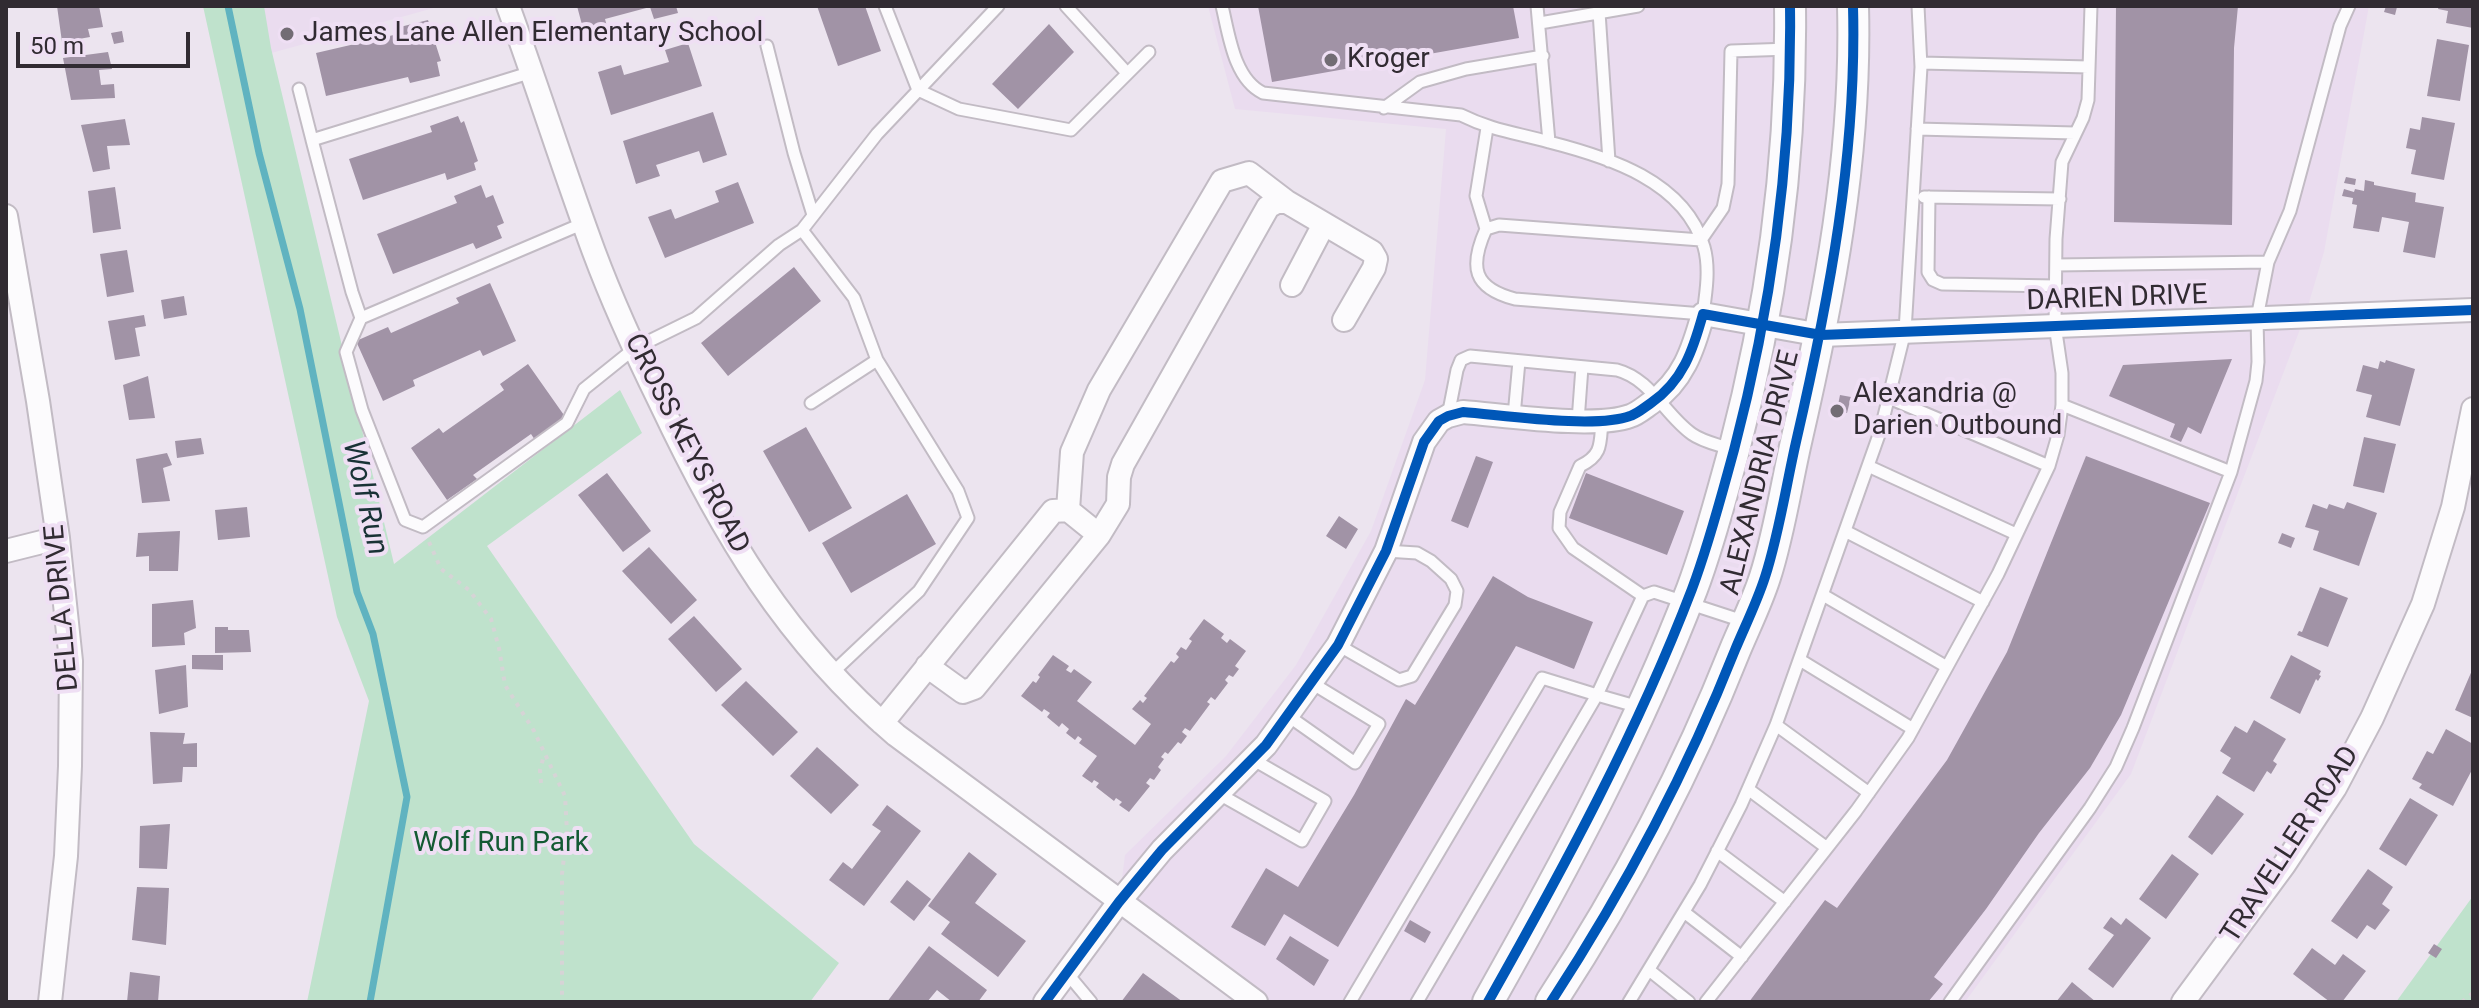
<!DOCTYPE html>
<html>
<head>
<meta charset="utf-8">
<style>
	body { margin:0 }
	#map { position:relative; width:2479px; height:1008px; overflow:hidden; background:#ece4ef; font-family:Roboto,sans-serif }
	canvas { display:block }
	.frame { position:absolute; inset:0; border:8px solid #312b32; pointer-events:none }
	.scale { position:absolute; left:16px; top:32px; width:174px; height:36px; box-sizing:border-box; border:4px solid #312b32; border-top:0; padding-left:10px; font-size:24px; line-height:28px; white-space:nowrap; color:#312b32; -webkit-text-stroke:6px #efdff4; paint-order:stroke }
</style>
</head>
<body>
<div id="map">
<canvas width="2479" height="1008"></canvas>
<div class="frame"></div>
<div class="scale">50 m</div>
</div>
<script>
const c = document.querySelector('canvas').getContext('2d');
c.lineJoin = 'round';
function fill(path, color) { c.fillStyle = color; c.fill(path, 'evenodd'); }
function stroke(path, color, width, dash) { c.strokeStyle = color; c.lineWidth = width; c.lineCap = dash ? 'butt' : 'round'; c.setLineDash(dash || []); c.stroke(path); }
function write(font, color, halo, rows, align = 'center') {
  c.font = font + ' Roboto,sans-serif'; c.lineWidth = 8; c.setLineDash([]); c.textBaseline = 'middle'; c.strokeStyle = halo; c.fillStyle = color; for (const [text, x, y, turn = 0] of rows) {
    c.save(); c.translate(x, y); c.rotate((+turn || 0) * Math.PI / 180); c.textAlign = isNaN(turn) ? turn : align; if (halo) c.strokeText(text, 0, 0); c.fillText(text, 0, 0); c.restore();
  }
}
fill(new Path2D(`
	M228,6H441L239,62Z
	M1208,6H2369L2324,252L2305,316L2131,774L1965,1002H1256L1119,902L1125,855L1226,756L1296,665L1371,531L1425,380L1446,129L1235,109Z`), '#eadcef');
fill(new Path2D(`
	M203,6H264L271,48L394,564L620,390L642,433L487,546L694,844L839,963L810,1002H307L369,701L337,617Z
	M2473,896V1002H2396Z`), '#bfe2cc');
stroke(new Path2D(`
	M228,6L259,153L300,309L357,592L373,634L407,797L370,1002`), '#60b3c0', 7);
fill(new Path2D(`
	M57,6H99L103,27L88,29L90,37L62,42Z
	M577,6H676L678,13L654,19L650,7L605,19L608,30L585,36Z
	M817,6H865L881,51L838,66Z
	M1258,6H1513L1519,38L1272,82Z
	M2116,6H2238L2234,48L2232,225L2114,222Z
	M2386,6L2397,7L2395,15L2384,12Z
	M2439,6H2473V28L2446,23L2448,11L2438,9Z
	M428,20L441,61L437,62L440,76L410,83L408,77L326,96L316,53L398,34L396,28Z
	M1049,24L1074,52L1018,109L992,84Z
	M122,31L124,42L114,44L111,33Z
	M2437,39L2469,45L2460,101L2427,96Z
	M688,43L702,86L611,115L598,72L621,65L624,75L669,62L665,50Z
	M108,52L112,69L99,70L101,85L114,84L115,98L71,100L63,58Z
	M713,112L727,155L703,163L699,151L656,165L660,176L636,184L623,141Z
	M458,116L461,123L464,121L478,161L474,163L476,170L447,180L445,173L363,200L349,159L432,132L430,126Z
	M2422,117L2455,123L2444,180L2411,174L2416,150L2406,148L2410,128L2420,130Z
	M125,119L130,145L107,146L110,169L93,172L81,125Z
	M2346,177L2356,179L2355,185L2344,183Z
	M2365,180L2374,182V185L2416,193L2415,202L2444,207L2435,258L2403,252L2409,222L2382,217L2379,232L2353,228L2357,205L2352,204L2353,198L2342,196L2344,189L2354,192L2355,189L2364,191Z
	M738,182L754,223L665,258L648,217L671,209L675,219L719,202L715,191Z
	M481,185L486,198L493,195L504,223L497,226L502,238L476,249L473,243L393,274L377,234L457,203L454,196Z
	M115,187L121,229L93,233L88,191Z
	M127,250L134,292L107,297L100,254Z
	M794,267L821,301L728,376L701,343Z
	M490,283L516,341L483,356L480,350L413,380L415,386L383,401L356,341L388,327L391,333L459,303L456,298Z
	M184,296L187,315L164,319L161,300Z
	M144,315L146,326L135,328L140,356L115,360L108,321Z
	M2232,359L2201,434L2188,427L2181,442L2170,437L2175,424L2109,396L2123,365Z
	M2386,360L2415,369L2400,426L2366,417L2372,395L2356,391L2363,365L2378,369L2380,361L2385,363Z
	M528,364L566,418L535,440L531,434L473,475L477,479L447,500L411,448L439,428L443,433L504,390L500,384Z
	M148,376L155,418L129,420L123,385Z
	M1840,395L1851,397L1847,413L1837,410Z
	M806,427L852,508L809,532L763,451Z
	M2364,437L2396,444L2384,493L2353,486Z
	M201,438L204,454L177,458L175,441Z
	M167,453L172,465L163,468L170,501L142,503L136,459Z
	M1476,456L1493,462L1468,528L1451,521Z
	M2086,456L2210,503L2121,715L2090,768L2039,833L1986,909L1934,977L1943,984L1928,1002H1749L1825,900L1837,908L1947,760L2007,652Z
	M607,473L651,531L623,552L578,495Z
	M1586,473L1684,511L1667,555L1569,518Z
	M907,494L936,544L851,593L822,543Z
	M2347,502L2377,513L2359,566L2313,550L2319,531L2305,527L2313,504L2327,509L2329,504L2344,509Z
	M247,507L250,537L218,540L215,510Z
	M1339,516L1358,529L1346,549L1326,536Z
	M180,531L178,571H149V556L136,557L138,533Z
	M2282,533L2295,538L2291,548L2278,543Z
	M649,547L697,600L671,624L622,571Z
	M1493,576L1528,597L1593,622L1574,669L1516,646L1338,947L1284,914L1265,946L1231,927L1266,868L1298,887L1354,795L1406,699L1415,705Z
	M2320,587L2348,598L2328,647L2297,635L2299,631L2302,632Z
	M193,600L196,628L184,633L185,645L152,647V604Z
	M694,616L742,669L716,692L668,639Z
	M1204,619L1224,634L1221,638L1227,643L1230,639L1246,651L1235,666L1239,669L1233,677L1229,675L1225,680L1228,683L1215,700L1211,697L1207,702L1210,704L1190,731L1185,728L1182,732L1187,736L1181,744L1178,742L1168,754L1165,752L1161,757L1164,759L1158,767L1161,770L1154,780L1150,778L1146,783L1150,786L1129,812L1119,805L1122,802L1116,798L1114,801L1096,787L1099,783L1094,780L1092,783L1082,776L1097,756L1079,743L1082,739L1078,736L1075,740L1066,733L1069,729L1062,723L1059,727L1047,717L1050,713L1044,709L1042,712L1021,696L1033,681L1036,683L1040,677L1038,675L1053,655L1069,666L1066,670L1071,673L1074,669L1092,682L1077,701L1135,745L1151,724L1132,709L1140,700L1143,703L1147,698L1144,696L1171,661L1174,663L1179,657L1176,654L1181,647L1186,650L1192,641L1189,639Z
	M215,627H228V630H249L251,652L215,653Z
	M192,655H223V670L192,669Z
	M2291,655L2321,671L2319,675L2321,676L2318,681L2316,679L2300,714L2270,698Z
	M186,665L188,707L159,714L155,670Z
	M2473,668V718L2455,710Z
	M746,681L798,732L773,756L721,705Z
	M2254,720L2286,739L2273,761L2277,764L2271,774L2267,771L2254,792L2222,773L2231,758L2220,751L2235,726L2247,733Z
	M2446,729L2473,744V768L2453,806L2419,788L2422,784L2412,779L2427,751L2433,754Z
	M150,732L185,733L183,744L197,743V767H183L182,782L153,784Z
	M817,747L859,785L831,814L790,776Z
	M2217,795L2244,814L2212,855L2188,837Z
	M2410,798L2438,815L2406,866L2379,849Z
	M887,805L921,831L864,906L829,880L843,862L852,869L881,831L872,825Z
	M170,824L167,869L139,868L140,826Z
	M969,852L997,874L975,903L1026,941L998,977L941,934L950,922L928,906Z
	M2172,854L2199,874L2166,919L2139,899Z
	M2368,869L2393,887L2382,904L2390,910L2375,930L2367,925L2357,939L2331,921Z
	M907,880L931,899L914,921L890,902Z
	M137,887L169,888L166,945L132,940Z
	M2111,917L2121,925L2126,918L2151,938L2113,988L2088,969L2114,935L2103,928Z
	M1410,920L1431,932L1425,943L1404,931Z
	M1290,936L1329,960L1314,986L1276,959Z
	M2434,944L2442,949L2436,958L2428,953Z
	M929,946L987,990L978,1002H952L937,990L927,1002H887Z
	M2312,948L2335,965L2343,954L2366,971L2342,1002H2330L2293,974Z
	M130,972L160,976L158,1002H127Z
	M1143,973L1183,1002H1121Z
	M2072,982L2096,1002H2056Z`), '#a193a6');
const lane = new Path2D(`
	M885,6L918,90L959,109L1071,130L1149,52
	M1066,6L1127,73
	M1222,6C1229,35 1234,79 1263,93L1461,115C1491,130 1517,133 1549,142C1608,157 1685,181 1704,247C1710,268 1706,293 1703,314L1515,299C1473,288 1469,267 1486,229L1476,196L1487,128
	M1537,6L1549,142
	M1599,12L1609,161
	M1540,23L1638,6
	M767,46L794,153L813,215
	M1921,63L2089,67
	M299,89L312,140L532,72
	M1384,108L1420,82L1466,69L1543,56
	M1917,129L2075,133
	M312,140L352,292L361,318
	M1924,197L2060,199
	M1929,197L1928,272L1933,280L1942,284L2056,286
	M584,223L361,318L346,352L362,410L405,520L423,527L567,423L584,389L635,348L696,318L779,245L802,230L854,298L877,360L958,491L968,518L919,591L831,674
	M1486,229L1499,225L1701,240L1723,208L1728,184L1731,51L1790,49
	M802,230L877,134L998,6
	M2056,265L2268,262
	M1889,398L2049,466
	M811,403L877,360
	M2062,405L2231,472
	M1448,416L1457,370L1461,360L1470,356L1617,370C1651,379 1665,415 1692,434C1703,442 1720,445 1733,450
	M1514,416L1519,361
	M1602,420C1600,443 1603,455 1580,466L1560,512L1559,528L1573,548L1643,596
	M1578,421L1582,367
	M1868,466L2016,534
	M1845,531L1983,602
	M1823,595L1947,667
	M1338,645L1399,680L1412,676L1455,605L1457,591L1451,579L1431,561L1417,553L1386,551
	M1800,660L1913,729
	M1287,715L1355,763L1379,724L1310,682
	M1776,725L1869,793
	M1748,789L1827,848
	M1219,794L1302,841L1325,801L1252,759
	M1717,851L1785,902
	M1684,912L1742,957
	M1649,970L1689,1002
	M1066,972L1091,1002
	M1350,1002L1542,678L1597,695L1643,596L1654,592L1746,622
	M1417,1002L1597,695L1639,707
	M1629,1002L1700,885L1741,805L1776,725L1880,432L1905,331L1921,67L1918,6
	M1706,1002L1856,811L1908,738L1998,574L2049,466L2058,435L2062,405V373L2055,325L2056,239L2062,162L2083,118L2088,100L2091,6
	M1950,1002L2090,808L2116,767L2133,728L2231,472L2256,381L2258,362L2257,318L2268,262L2290,211L2340,26L2349,6`);
const street = new Path2D(`
	M508,6C538,88 564,171 594,252C613,303 636,353 660,402C721,531 785,641 896,735L1256,1002
	M6,216L38,401L58,538L71,661L70,766L66,856L50,1002
	M1292,285L1324,224
	M1068,510L1072,452L1099,390L1222,181L1249,173L1287,202
	M6,551L58,538
	M927,666L963,692L974,688L1099,535
	M882,723L1053,511L1068,510L1099,535L1118,504L1119,477L1123,464L1268,207L1277,202H1287L1372,252L1376,259L1374,268L1344,320
	M1045,1002L1119,902L1162,850L1266,745L1338,645L1386,551L1424,442L1439,421L1448,416L1463,412C1503,415 1595,429 1630,416C1637,414 1645,407 1651,403C1683,381 1693,350 1703,314L1821,335L2473,310
	M2183,1002L2284,865L2335,788L2372,718L2423,604L2453,507L2473,409`);
const secondary = new Path2D(`
	M1488,1002C1563,869 1637,733 1692,589C1709,544 1721,497 1734,450C1772,306 1792,155 1790,6
	M1551,1002C1624,890 1686,774 1735,650C1745,626 1757,602 1765,577C1779,534 1786,486 1796,442C1829,299 1857,154 1853,6`);
stroke(lane, '#c2bbc4', 15);
stroke(street, '#c2bbc4', 26);
stroke(secondary, '#c2bbc4', 34);
stroke(new Path2D(`
	M429,542L441,569L469,590L491,619L499,648L505,685L534,731L565,796L567,832L562,874V1002
	M541,783L540,770L544,755
	M2462,1002L2473,993`), '#d6d4d6', 4, [4, 6]);
stroke(lane, '#fcfbfd', 11);
stroke(street, '#fcfbfd', 22);
stroke(secondary, '#fcfbfd', 30);
stroke(new Path2D(`
	M1045,1002L1119,902L1162,850L1266,745L1338,645L1386,551L1424,442L1439,421L1448,416L1463,412C1503,415 1595,429 1630,416C1637,414 1645,407 1651,403C1683,381 1693,350 1703,314L1821,335L2473,310
	M1488,1002C1563,869 1637,733 1692,589C1709,544 1721,497 1734,450C1772,306 1792,155 1790,6
	M1551,1002C1624,890 1686,774 1735,650C1745,626 1757,602 1765,577C1779,534 1786,486 1796,442C1829,299 1857,154 1853,6`), '#0057b8', 10);
for (const [x, y, r, color] of [
	[287,34,8,"#726c74"],
	[1331,60,8,"#726c74"],
	[1837,411,8,"#726c74"]
]) { const dot = new Path2D(); dot.arc(x, y, r, 0, 2 * Math.PI); c.fillStyle = color; c.fill(dot); stroke(dot, '#efdff4', 3); }
write('28px', '#312b32', '#efdff4', [
	["James Lane Allen Elementary School",303,34],
	["Kroger",1347,60],
	["Alexandria @",1853,395],
	["Darien Outbound",1853,427]
], 'left');
write('28px', '#312b32', '#efdff4', [
	["DARIEN DRIVE",2117,299,-2],
	["CROSS KEYS ROAD",686,444,63],
	["ALEXANDRIA DRIVE",1761,473,-76],
	["DELLA DRIVE",63,608,-95],
	["TRAVELLER ROAD",2291,845,-57]
]);
write('28px', '#135a33', '#efdff4', [
	["Wolf Run Park",501,844]
]);
write('italic 30px', '#193236', '#efdff4', [
	["Wolf Run",364,498,77]
]);
</script>
</body>
</html>
